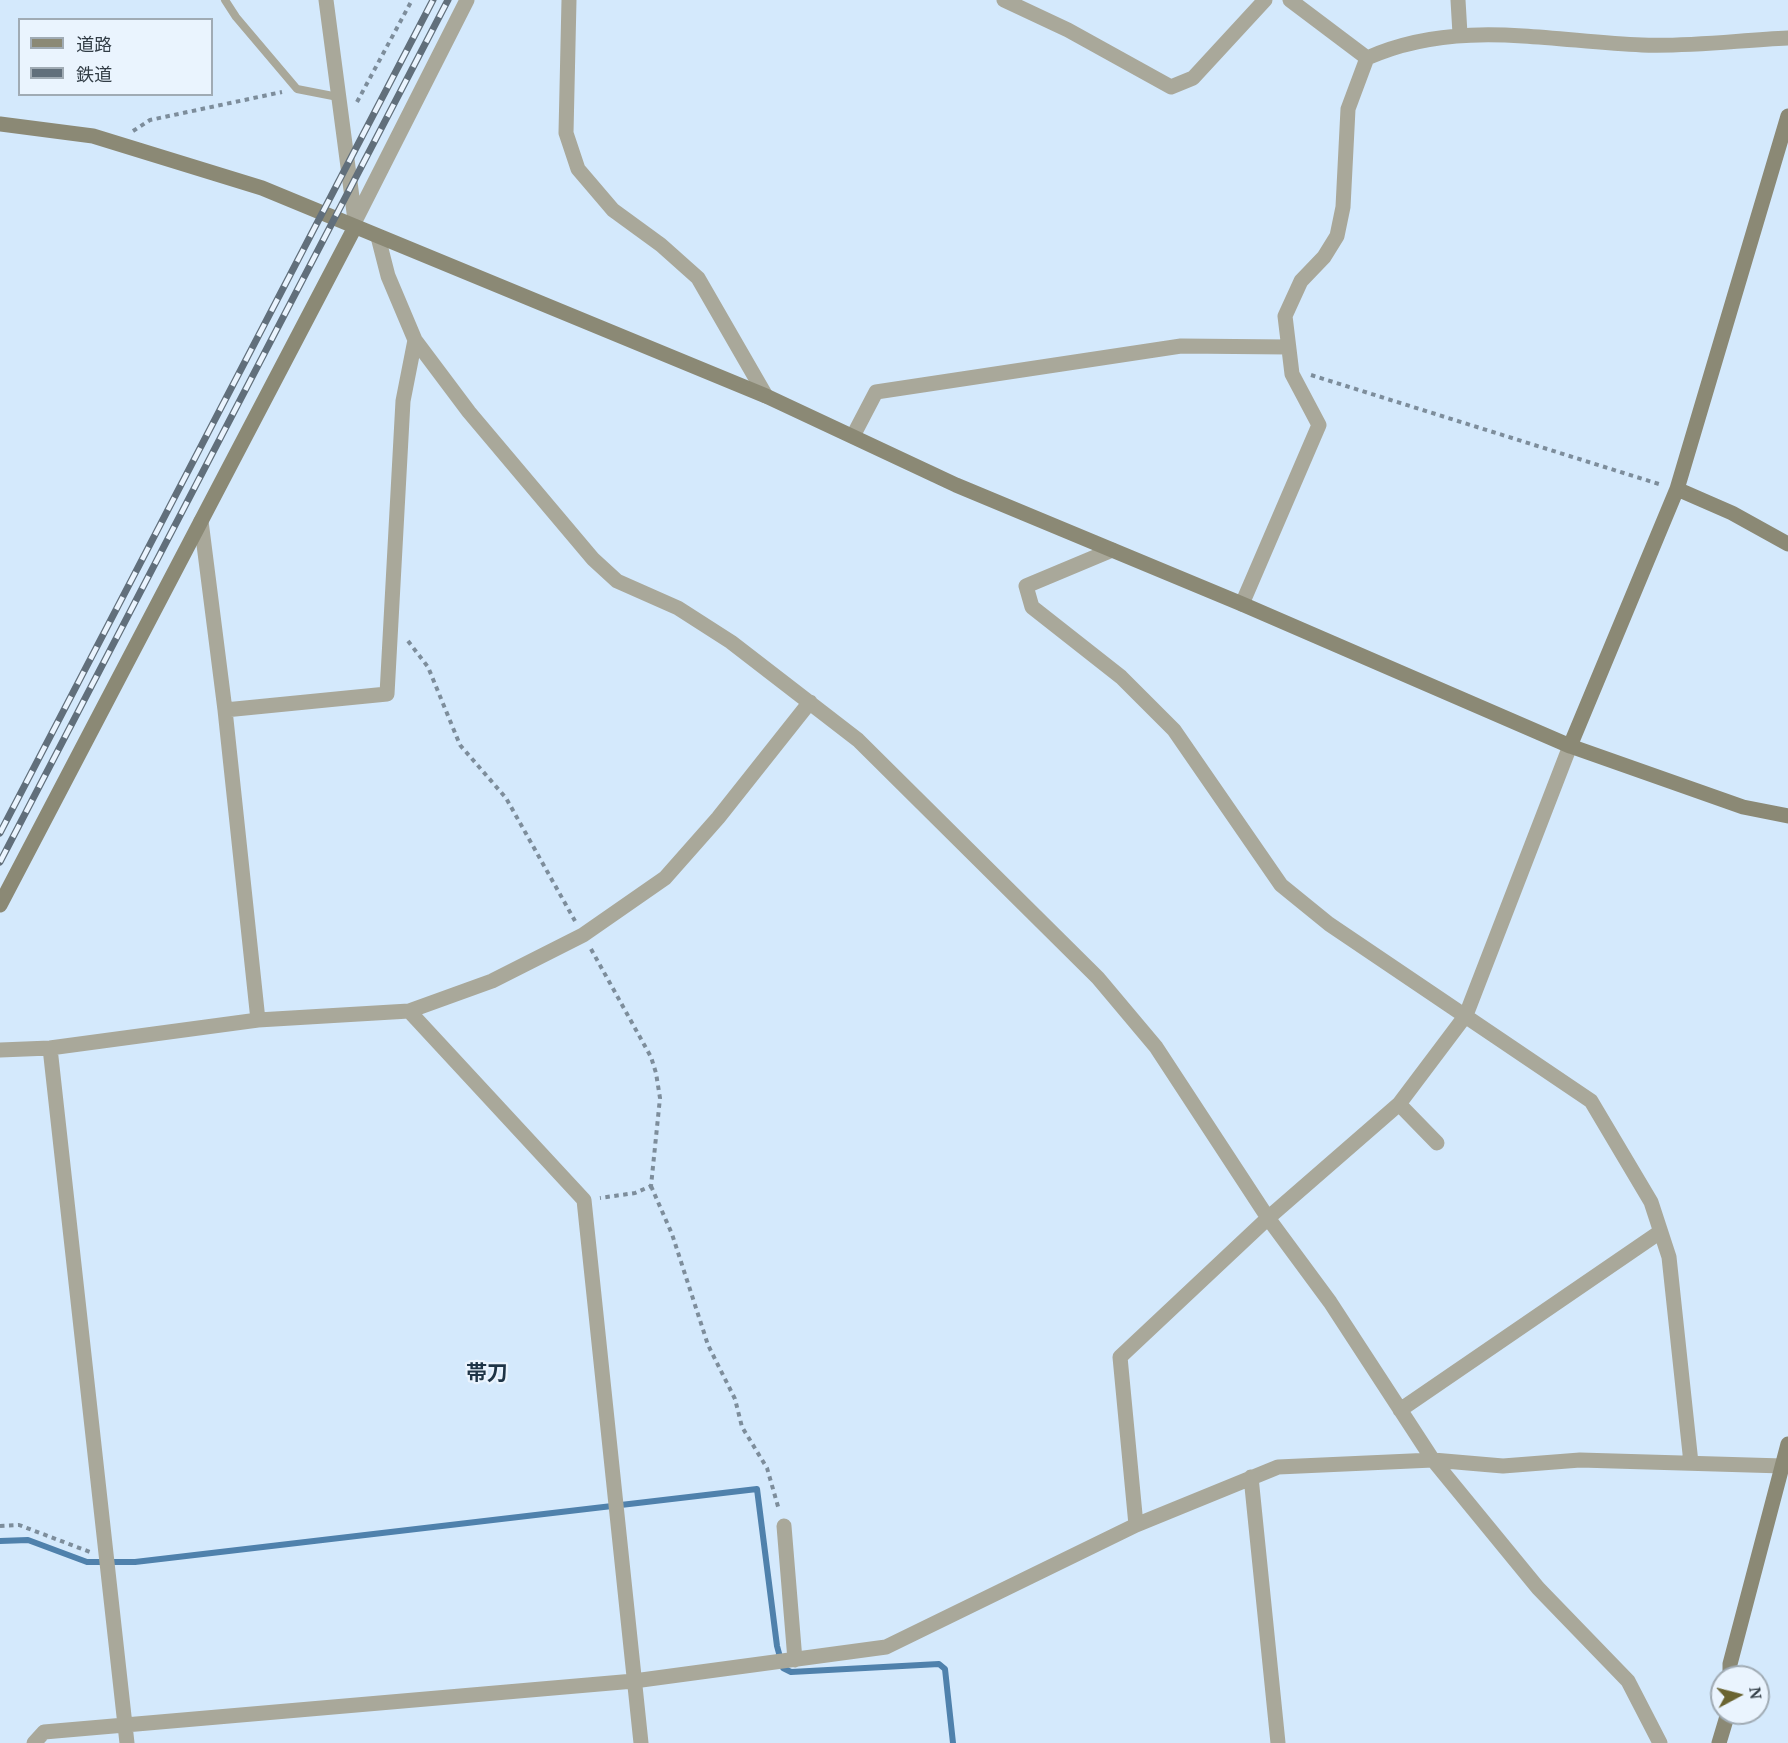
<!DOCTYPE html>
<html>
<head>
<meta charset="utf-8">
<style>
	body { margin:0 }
	#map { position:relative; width:1788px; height:1743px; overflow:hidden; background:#d4e9fc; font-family:"PT Serif","Noto Sans JP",serif }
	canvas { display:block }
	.legend { position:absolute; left:18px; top:18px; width:195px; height:78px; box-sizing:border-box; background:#eaf4fe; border:2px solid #a0abb4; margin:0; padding:8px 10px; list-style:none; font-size:18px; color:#323d46 }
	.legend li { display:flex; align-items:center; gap:12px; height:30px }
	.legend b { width:30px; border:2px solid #a0abb4 }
	.north { position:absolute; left:1710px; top:1665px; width:60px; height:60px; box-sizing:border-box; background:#eaf4fe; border:2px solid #a0abb4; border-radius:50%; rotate:83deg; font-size:16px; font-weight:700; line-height:24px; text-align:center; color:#323d46 }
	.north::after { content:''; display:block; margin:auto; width:21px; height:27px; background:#6a6431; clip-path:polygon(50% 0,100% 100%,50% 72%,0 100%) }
</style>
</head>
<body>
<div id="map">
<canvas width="1788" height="1743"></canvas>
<ul class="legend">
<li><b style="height:8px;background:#8b8975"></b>道路</li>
<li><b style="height:8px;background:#616f7b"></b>鉄道</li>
</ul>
<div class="north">N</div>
</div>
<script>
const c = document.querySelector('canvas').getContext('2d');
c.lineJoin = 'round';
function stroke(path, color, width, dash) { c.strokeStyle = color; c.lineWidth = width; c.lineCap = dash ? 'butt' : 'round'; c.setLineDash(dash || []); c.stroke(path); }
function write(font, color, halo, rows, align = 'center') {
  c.font = font + ' "PT Serif","Noto Sans JP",serif'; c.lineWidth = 4.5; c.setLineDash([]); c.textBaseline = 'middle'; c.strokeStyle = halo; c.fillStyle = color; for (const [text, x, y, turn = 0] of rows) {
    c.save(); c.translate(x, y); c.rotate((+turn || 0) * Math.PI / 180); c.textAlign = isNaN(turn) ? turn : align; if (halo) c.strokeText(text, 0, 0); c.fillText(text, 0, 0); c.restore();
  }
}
stroke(new Path2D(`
	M0,1541L28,1540L87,1562H135L757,1489L777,1646L783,1668L791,1672L939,1664L945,1669L953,1743`), '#4f81ac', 6);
stroke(new Path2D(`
	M357,102L412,0
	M133,131L150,120L282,92
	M1311,375L1662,485
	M408,641L428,667L460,745L506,798L575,921
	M591,949L651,1057L656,1073L660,1098L651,1186L635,1193L600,1198
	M651,1186L672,1234L708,1345L735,1399L742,1427L767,1468L779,1510
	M0,1526L19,1525L90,1552`), '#7d8d9b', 4, [4.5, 4.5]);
stroke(new Path2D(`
	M225,0L236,17L297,89L338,97`), '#a9a89a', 8);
stroke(new Path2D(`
	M326,0L355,220
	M569,0L566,133L578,169L613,210L661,245L698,278L766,396
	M1004,0L1068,30L1171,87L1193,78L1265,0
	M1290,0L1367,58
	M1458,0L1460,34
	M355,221L467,0
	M378,237L388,276L415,340L469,412L593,559L617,581L678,608L731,642L858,740L1098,978L1156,1047L1268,1218L1330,1302L1433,1460L1538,1588L1628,1681L1660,1743
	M853,436L876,392L1181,346L1288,347
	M201,521L225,710L258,1020
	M1112,550L1026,586L1032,607L1121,677L1174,730L1281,885L1329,924L1591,1101L1651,1202L1669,1257L1691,1463
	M1242,604L1319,425L1292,374L1285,316L1301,281L1324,257L1337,236L1343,207L1348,109L1367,58C1456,18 1548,41 1642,45C1690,47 1740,40 1788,38
	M225,710L387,694L403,401L415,340
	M409,1011L584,1200L641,1743
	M50,1048L127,1743
	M0,1050L50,1048L258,1020L409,1011L492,981L583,935L665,878L718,818L810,702
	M1399,1104L1437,1143
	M1400,1410L1660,1232
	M1251,1477L1278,1743
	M1136,1525L1120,1357L1268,1218L1399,1104L1466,1015L1570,746
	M784,1526L795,1660
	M34,1743L44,1732L634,1681L886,1647L1136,1525L1278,1467L1433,1460L1503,1466L1580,1460L1783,1466`), '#a9a89a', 15);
stroke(new Path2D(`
	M0,124L93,136L262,188L766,396L956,485L1242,604L1570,746L1743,807L1788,816
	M1677,489L1732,513L1788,544
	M1570,746L1677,489L1788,116
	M0,905L355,227
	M1730,1677V1664L1788,1444
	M1719,1743L1728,1713`), '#8b8975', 15);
const rail = new Path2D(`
	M0,833L433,0
	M0,862L448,0`);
stroke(rail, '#616f7b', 7);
stroke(rail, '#eaf4fe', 4.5, [14]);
write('bold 21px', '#1e3446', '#eaf4fe', [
	["帯刀",487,1374]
]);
</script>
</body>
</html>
